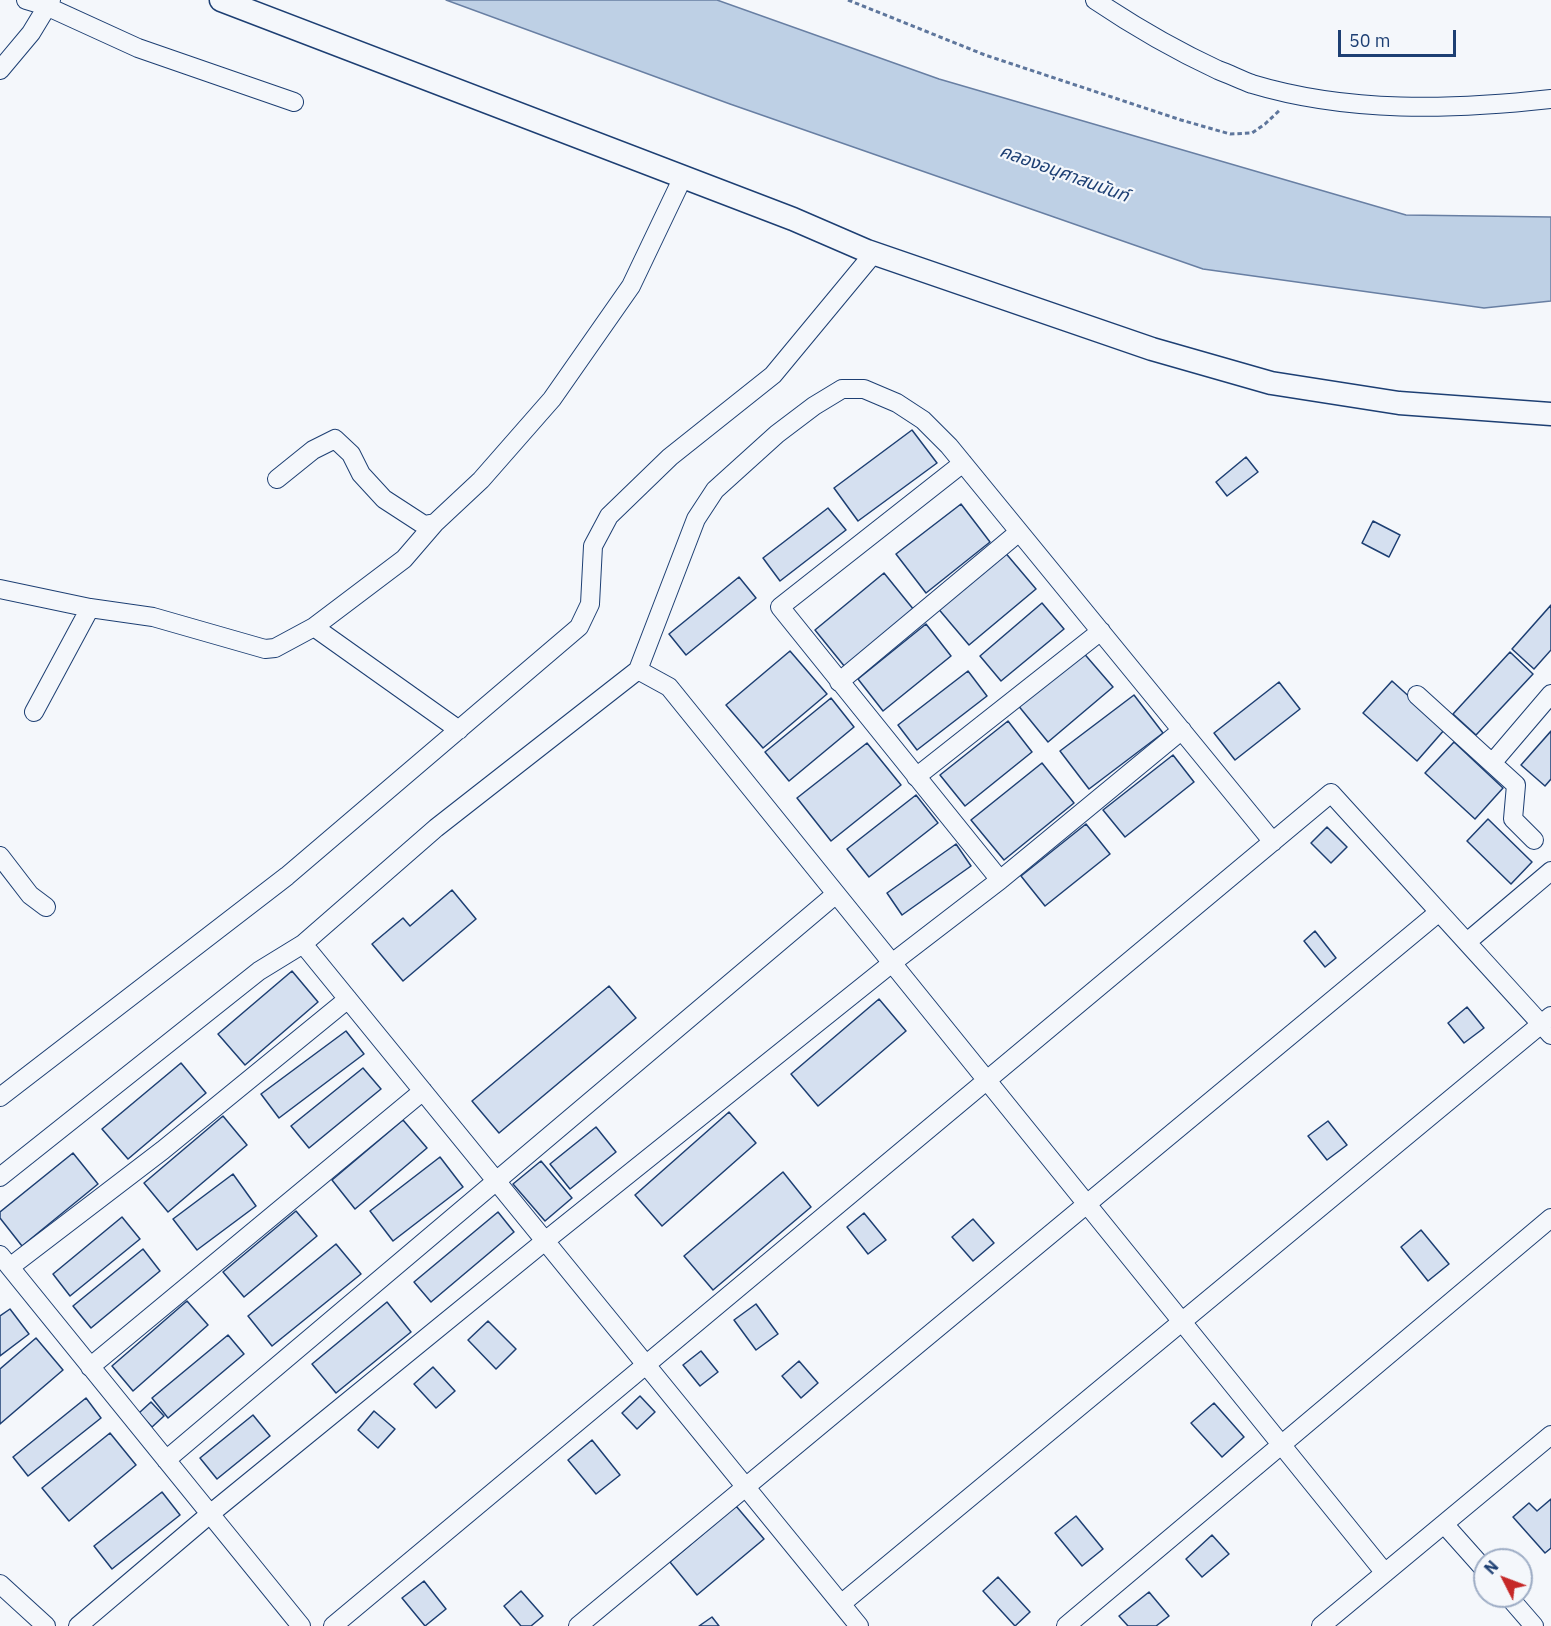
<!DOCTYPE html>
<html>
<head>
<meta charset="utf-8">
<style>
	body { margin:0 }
	#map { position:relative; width:1551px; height:1626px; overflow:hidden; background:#f4f7fb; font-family:"IBM Plex Sans",sans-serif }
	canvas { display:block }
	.north { position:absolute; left:1473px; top:1548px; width:60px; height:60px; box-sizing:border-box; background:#f4f7fb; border:2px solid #9eadc5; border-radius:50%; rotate:312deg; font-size:16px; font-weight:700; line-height:24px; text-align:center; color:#1d3f73 }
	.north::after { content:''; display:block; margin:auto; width:21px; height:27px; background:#c62828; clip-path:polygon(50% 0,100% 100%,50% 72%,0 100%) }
	.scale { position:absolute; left:1338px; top:30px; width:118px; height:27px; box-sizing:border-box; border:3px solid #1d3f73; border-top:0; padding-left:8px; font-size:18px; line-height:21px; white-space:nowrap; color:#1d3f73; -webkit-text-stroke:4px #f4f7fb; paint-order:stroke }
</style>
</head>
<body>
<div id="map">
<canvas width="1551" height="1626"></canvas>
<div class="north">N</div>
<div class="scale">50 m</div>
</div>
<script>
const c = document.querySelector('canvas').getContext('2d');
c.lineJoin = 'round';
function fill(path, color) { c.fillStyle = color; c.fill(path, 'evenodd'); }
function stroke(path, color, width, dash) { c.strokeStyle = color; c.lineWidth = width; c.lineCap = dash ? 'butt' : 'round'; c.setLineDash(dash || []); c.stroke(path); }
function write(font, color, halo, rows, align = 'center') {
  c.font = font + ' "IBM Plex Sans","Noto Sans Thai",sans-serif'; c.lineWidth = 4.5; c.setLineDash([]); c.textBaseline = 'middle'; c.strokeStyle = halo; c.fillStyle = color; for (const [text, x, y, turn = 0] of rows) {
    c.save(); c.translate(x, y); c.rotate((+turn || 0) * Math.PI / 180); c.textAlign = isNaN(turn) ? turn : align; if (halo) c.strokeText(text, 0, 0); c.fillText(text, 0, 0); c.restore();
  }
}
const water = new Path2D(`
	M446,0H717L939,79L1406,215L1551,217V301L1484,308L1203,269L730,104Z`);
fill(water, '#bed0e5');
stroke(water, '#687fa3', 1.5);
const building = new Path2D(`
	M912,430L937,463L858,521L834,488Z
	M1246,457L1258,472L1227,496L1216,482Z
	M961,504L990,542L926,593L896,554Z
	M828,508L846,530L780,581L763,558Z
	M1373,521L1400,535L1389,557L1362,543Z
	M1003,550L1036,589L969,645L936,606Z
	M884,573L914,610L845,667L815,630Z
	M739,577L756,598L686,655L669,634Z
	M1042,603L1064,629L1001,681L980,656Z
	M1551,605V650L1534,669L1512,649Z
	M926,624L951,656L883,711L858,679Z
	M1081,650L1113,687L1048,742L1017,704Z
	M790,651L827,694L763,748L726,705Z
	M1510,652L1533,674L1476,735L1453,714Z
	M968,671L987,696L917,750L898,725Z
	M1392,681L1445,729L1417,761L1363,713Z
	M1279,682L1300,709L1235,760L1214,733Z
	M1134,695L1163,733L1089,789L1060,751Z
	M831,698L854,727L789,781L765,752Z
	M1008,721L1032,752L965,806L940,775Z
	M1551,731V779L1545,786L1521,765Z
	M1454,742L1503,788L1475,819L1425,773Z
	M867,743L901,785L831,841L797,798Z
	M1173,755L1194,782L1125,837L1103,810Z
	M1042,763L1074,803L1004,860L971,820Z
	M916,795L938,823L869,877L847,849Z
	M1488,819L1532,862L1511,884L1467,841Z
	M1086,824L1110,854L1045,906L1021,876Z
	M1327,827L1347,847L1331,863L1311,843Z
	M956,844L971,866L902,915L887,893Z
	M452,890L476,919L403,981L372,944L403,918L410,926Z
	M1315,931L1336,958L1325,967L1304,941Z
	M292,971L318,1002L245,1065L218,1034Z
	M609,986L636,1018L499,1133L472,1101Z
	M879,999L906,1031L818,1106L791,1074Z
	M1467,1007L1484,1028L1464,1043L1448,1023Z
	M346,1031L364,1054L279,1118L261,1094Z
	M181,1063L206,1093L128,1159L102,1129Z
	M363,1068L381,1089L309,1148L291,1126Z
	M729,1112L756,1143L662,1226L635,1195Z
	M223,1116L247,1145L168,1212L144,1183Z
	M403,1120L427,1148L355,1209L332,1180Z
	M1328,1121L1347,1145L1327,1160L1308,1136Z
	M596,1127L616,1152L570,1189L550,1164Z
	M73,1153L98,1184L22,1246L0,1218V1212Z
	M440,1157L463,1187L393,1241L370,1211Z
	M541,1161L572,1198L545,1221L513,1184Z
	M783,1172L811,1207L713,1290L684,1256Z
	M233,1174L256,1206L197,1250L173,1219Z
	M296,1211L317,1236L244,1297L223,1272Z
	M498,1212L514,1232L431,1302L414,1282Z
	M864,1213L886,1240L868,1254L847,1227Z
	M122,1217L140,1239L70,1296L53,1274Z
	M973,1219L994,1243L973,1261L952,1237Z
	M1421,1230L1449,1264L1428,1281L1401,1247Z
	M336,1244L361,1274L272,1346L248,1316Z
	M143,1249L160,1271L91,1328L73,1306Z
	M187,1301L208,1325L133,1391L112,1366Z
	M387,1302L411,1332L336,1393L312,1364Z
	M756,1304L778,1334L756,1350L734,1320Z
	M10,1309L29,1334L0,1356V1316Z
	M488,1321L516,1349L496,1369L468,1340Z
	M228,1335L244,1354L168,1418L152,1398Z
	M36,1338L63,1370L0,1424V1369Z
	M701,1351L718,1372L700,1386L683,1365Z
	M799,1361L818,1383L801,1398L782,1376Z
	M433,1367L455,1391L436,1408L414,1384Z
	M640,1396L655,1412L637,1429L622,1413Z
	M86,1398L101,1418L28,1476L13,1457Z
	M151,1402L164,1416L152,1427L139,1413Z
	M1214,1403L1244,1437L1222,1457L1191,1423Z
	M374,1411L395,1429L378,1448L358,1430Z
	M253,1415L270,1436L217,1479L200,1458Z
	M110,1433L136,1465L69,1521L42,1488Z
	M592,1440L620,1475L596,1494L568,1460Z
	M162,1492L180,1515L112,1569L94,1546Z
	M1551,1499V1548L1545,1553L1513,1517L1529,1503L1537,1511Z
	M736,1506L764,1539L697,1595L670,1562Z
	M1076,1516L1103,1549L1082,1566L1055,1533Z
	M1212,1535L1229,1554L1202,1577L1186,1559Z
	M998,1577L1030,1612L1015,1626L983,1591Z
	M424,1581L446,1609L425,1626L402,1598Z
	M521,1591L543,1616L531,1626H521L504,1606Z
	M1149,1592L1169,1616L1156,1626H1128L1119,1616Z
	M712,1617L719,1626H699Z`);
fill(building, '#d5e0f0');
stroke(building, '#1d3f73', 1.5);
const minor = new Path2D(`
	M26,0L46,6L138,48L294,102
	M1095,0C1135,27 1175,50 1218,70C1229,74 1241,80 1252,84C1348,113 1452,110 1551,99
	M0,70L31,33L51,0
	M963,463L780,607L1000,880
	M277,479L313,450L335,439L351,454L361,474L384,499L424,525L435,523L481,480L552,399L631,286L683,177
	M0,589L90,608L153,617L265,649L275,648L314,627L459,730
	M314,627L404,559L435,523
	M638,670L669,687L1385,1573
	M839,682L1019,532
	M1417,695L1516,785L1513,819L1534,840
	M34,712L90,608
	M1493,762L1551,694
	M916,777L1101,631
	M0,856L30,895L46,907
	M1467,942L1551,871
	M303,944L859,1626
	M0,1097L287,876L579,627L590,604L593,546L609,516L670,457L773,375L874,253
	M0,1177L259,971L303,944L436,828L638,670L696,519L715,490L777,434L814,406L842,389H864L897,403L923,420L949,446L1273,842
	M0,1255L301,1626
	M10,1267L163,1150L348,999
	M90,1367L423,1091
	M166,1460L836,894
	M1444,1524L1485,1570
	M0,1584L46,1626
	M1508,1596L1534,1626
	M841,1604L1551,1016
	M78,1626L210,1514L545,1241L892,963L1000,880L1182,730
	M333,1626L1331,793L1551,1035
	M578,1626L1439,912
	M1066,1626L1551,1218
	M1321,1626L1551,1435`);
const major = new Path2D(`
	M221,0L793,219L867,251L1152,349L1271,383L1399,403L1551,414`);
stroke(minor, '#1d3f73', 20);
stroke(major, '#1d3f73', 25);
stroke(new Path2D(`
	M848,0L985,55L1181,120L1230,134L1252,133L1265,124L1281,109`), '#5e769c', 3, [4.5, 3]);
stroke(minor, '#f4f7fb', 18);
stroke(major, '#f4f7fb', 22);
write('italic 18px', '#1d3f73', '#f4f7fb', [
	["คลองอนุศาสนนันท์",1064,174,20]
]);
</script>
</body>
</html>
